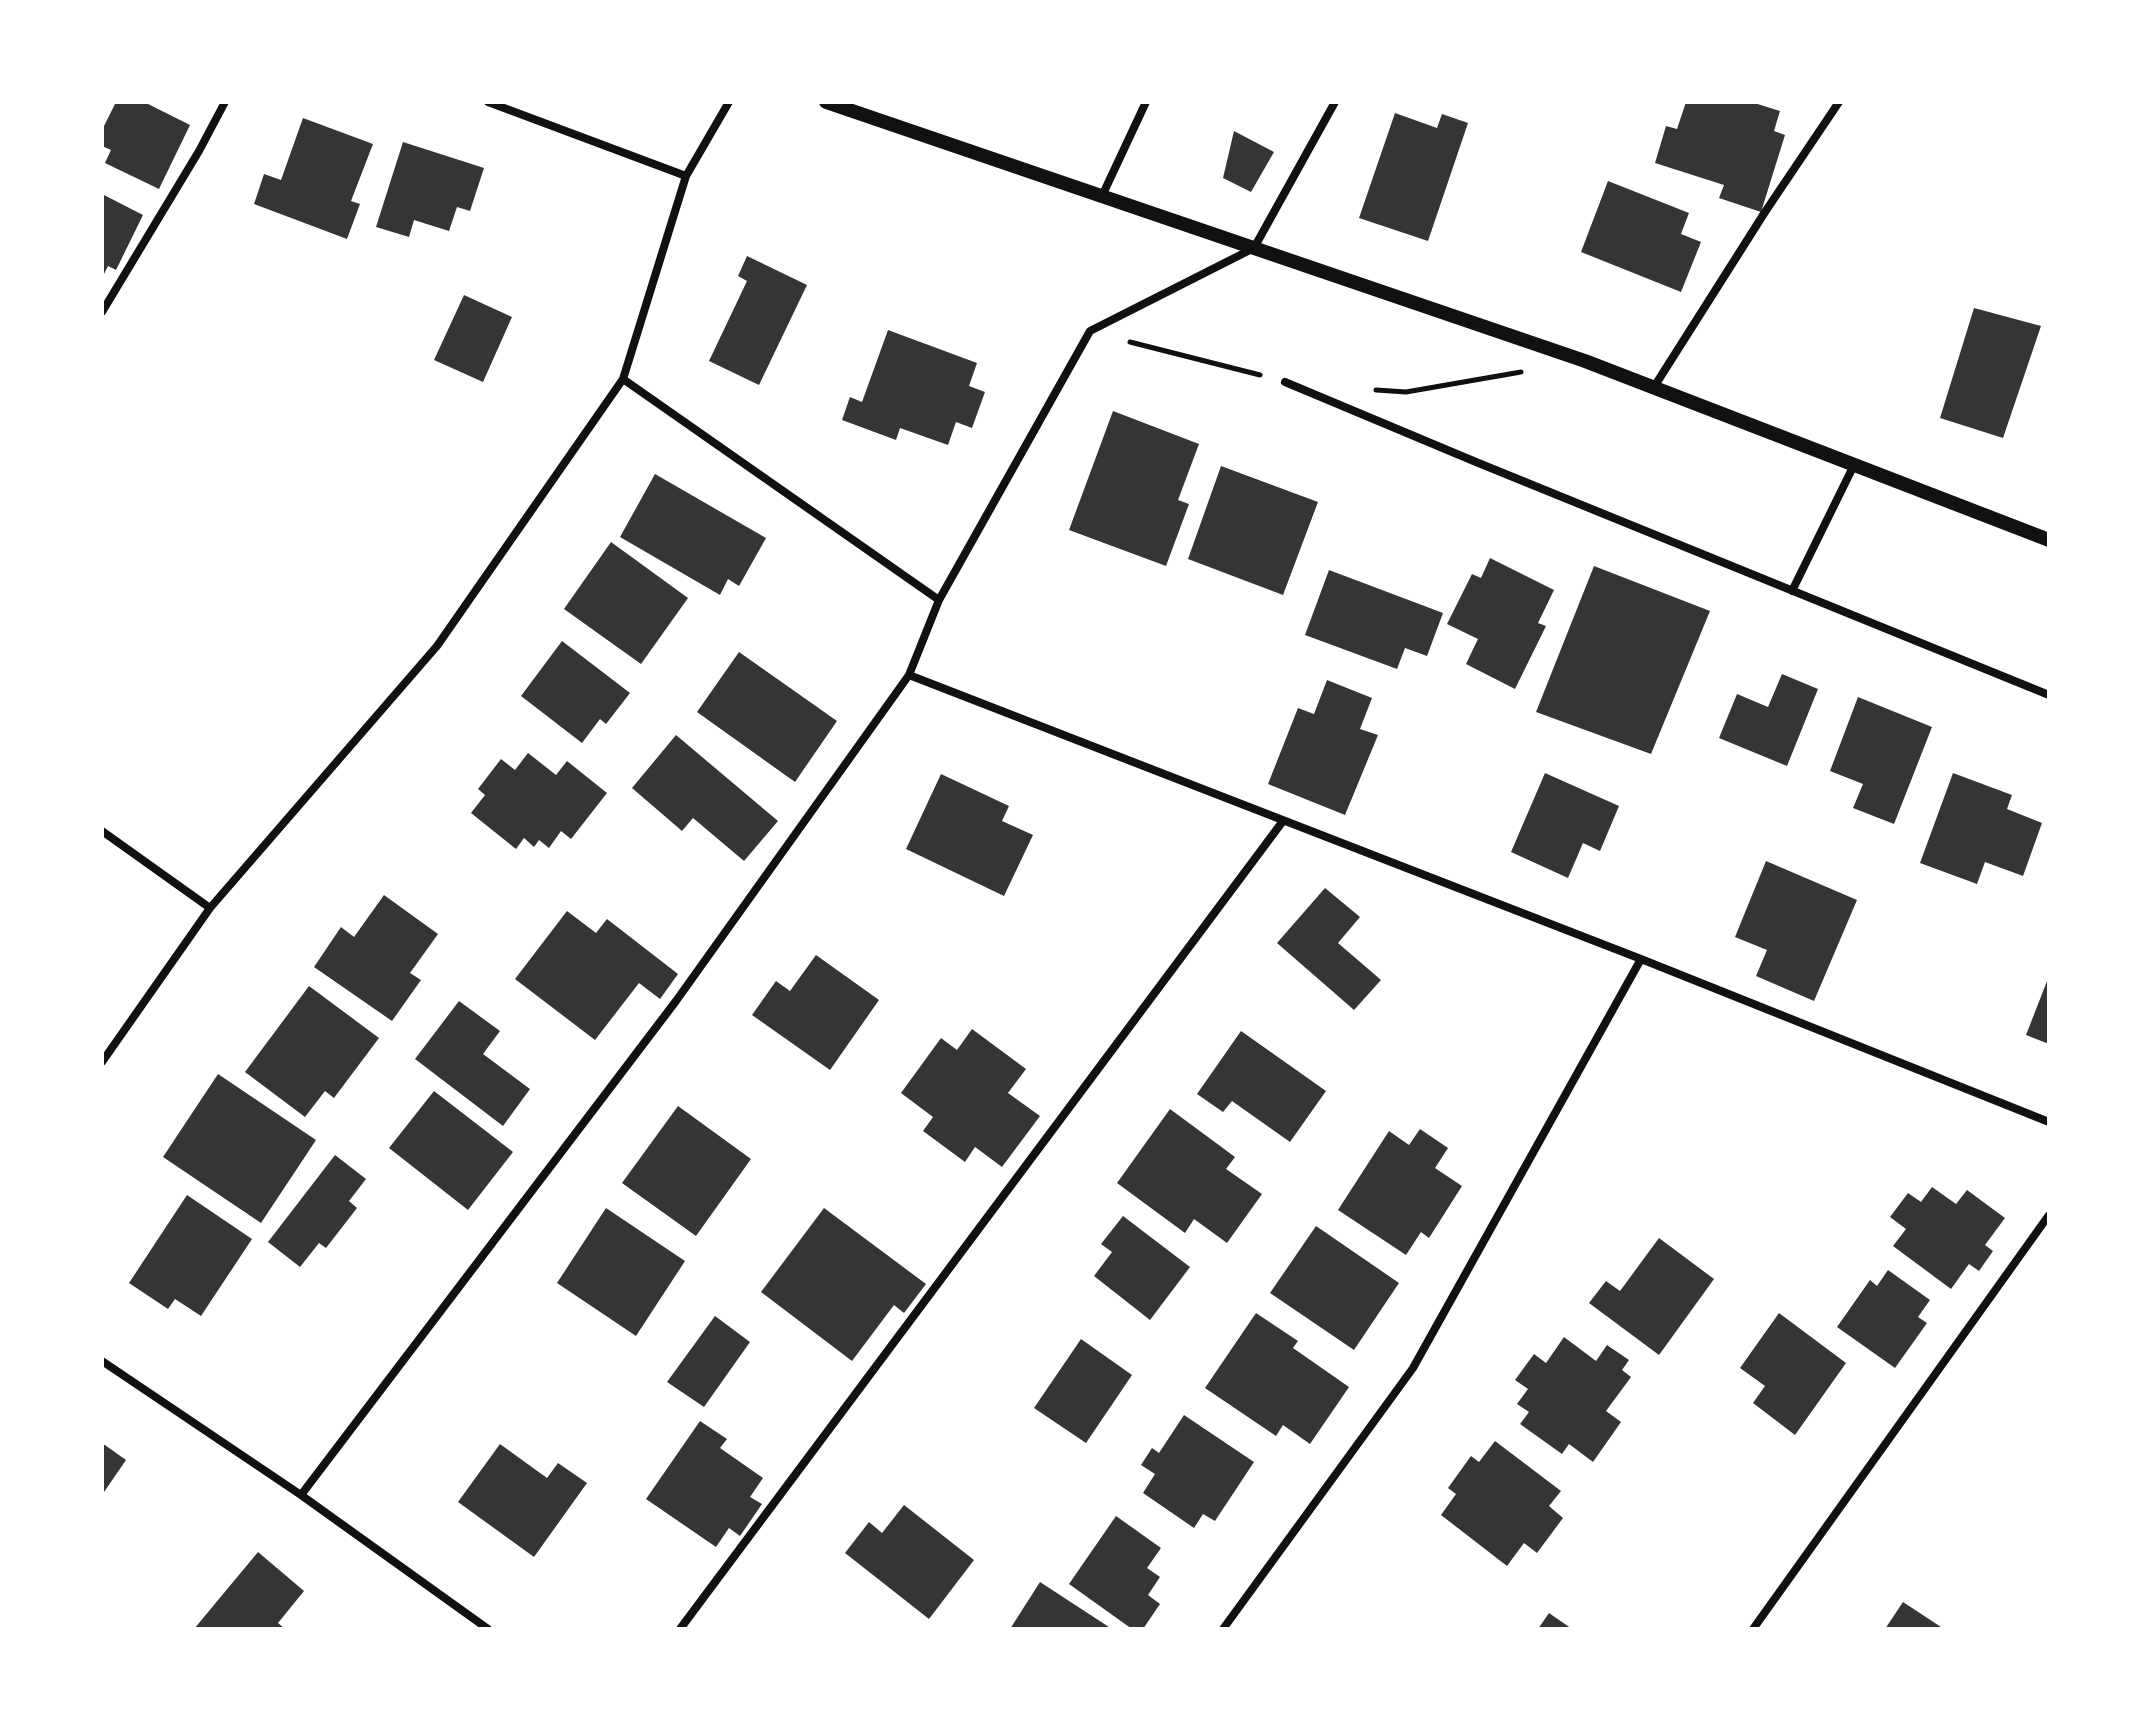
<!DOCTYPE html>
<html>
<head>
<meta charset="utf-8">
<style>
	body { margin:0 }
	#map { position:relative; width:2151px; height:1731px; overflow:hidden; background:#fff; font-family:"Archivo Narrow",sans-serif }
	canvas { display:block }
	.frame { position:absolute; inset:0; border:104px solid #fff; pointer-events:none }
</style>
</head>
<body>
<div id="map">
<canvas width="2151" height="1731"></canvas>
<div class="frame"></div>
</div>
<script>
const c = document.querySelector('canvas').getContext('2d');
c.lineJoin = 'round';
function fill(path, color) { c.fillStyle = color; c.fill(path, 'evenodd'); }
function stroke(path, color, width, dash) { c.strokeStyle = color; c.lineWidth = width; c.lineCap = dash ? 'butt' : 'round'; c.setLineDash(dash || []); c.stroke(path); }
fill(new Path2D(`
	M116,102H144L190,125L159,189L105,163L111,150L102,146V130Z
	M1686,102H1751L1780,111L1774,131L1785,135L1761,212L1719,198L1724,185L1655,163L1666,126L1677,129Z
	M1395,113L1437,128L1442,114L1468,123L1428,241L1359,218Z
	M303,118L373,144L351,201L360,204L347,239L254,204L264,174L281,180Z
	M1234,131L1274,152L1251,192L1223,178Z
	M403,142L484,168L470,211L457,207L449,231L414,220L409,237L376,227Z
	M1608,181L1689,213L1681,234L1701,242L1681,292L1581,252Z
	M102,194L143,215L116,270L108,266L102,278Z
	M747,256L807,285L759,385L709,361L747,281L738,276Z
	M464,295L512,317L483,382L434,360Z
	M1974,308L2041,326L2003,438L1940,418Z
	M888,330L977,363L969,386L985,392L972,428L956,422L948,445L900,428L896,440L842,420L850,397L862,402Z
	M1113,411L1199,444L1178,500L1189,504L1166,566L1069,530Z
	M1221,466L1318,502L1283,595L1188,559Z
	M655,474L766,538L739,586L728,579L720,595L620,537Z
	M611,542L688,598L641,664L564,609Z
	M1490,558L1554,590L1538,623L1546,626L1515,689L1466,664L1478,639L1447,624L1472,574L1481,578Z
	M1594,566L1710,611L1651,754L1536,712Z
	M1329,570L1443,613L1427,656L1405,648L1397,669L1305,635Z
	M562,641L630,693L606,724L600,719L582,743L521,696Z
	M739,652L837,721L795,782L697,712Z
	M1782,674L1818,689L1787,766L1719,738L1737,694L1768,707Z
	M1327,680L1372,698L1360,729L1378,735L1345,815L1268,784L1298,708L1314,714Z
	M1858,697L1932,727L1894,824L1853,808L1863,784L1830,771Z
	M676,735L778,821L744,861L693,818L682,831L632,788Z
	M528,753L556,775L567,761L607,793L571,839L561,831L549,848L539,840L534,847L524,838L516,849L471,813L485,795L478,789L501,759L515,770Z
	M1545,773L1619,806L1600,851L1583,843L1568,878L1511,852Z
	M1953,773L2012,795L2007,809L2042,823L2023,876L1985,862L1977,884L1920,863Z
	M941,774L1009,806L1002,821L1033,835L1004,896L906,849Z
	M1766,861L1857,900L1814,1001L1756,976L1767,950L1735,937Z
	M1325,888L1360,917L1338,943L1381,980L1354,1010L1277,943Z
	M384,895L438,934L410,973L421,980L392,1021L314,967L341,927L354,937Z
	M567,911L596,933L607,919L678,974L660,999L639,983L595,1040L515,979Z
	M816,955L879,1000L830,1070L752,1015L776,981L790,991Z
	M2049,976V1044L2026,1035Z
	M309,986L379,1038L334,1098L325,1091L305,1117L245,1072Z
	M459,1001L500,1031L483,1054L530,1089L503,1126L415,1059Z
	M972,1029L1026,1069L1008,1093L1040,1116L1002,1167L975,1147L965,1162L923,1131L933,1117L901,1093L941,1038L957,1050Z
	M1241,1031L1326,1091L1290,1142L1232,1101L1223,1112L1197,1094Z
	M218,1074L316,1140L261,1223L163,1157Z
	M434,1091L513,1152L468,1210L389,1148Z
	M678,1106L751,1159L696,1236L622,1183Z
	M1170,1109L1235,1157L1226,1169L1262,1194L1227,1243L1194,1219L1185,1233L1117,1183Z
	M1420,1129L1448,1148L1435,1168L1462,1186L1429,1238L1421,1232L1406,1255L1338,1210L1389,1131L1409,1145Z
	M335,1155L366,1179L349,1201L357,1208L326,1248L319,1243L300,1267L268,1242Z
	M1932,1187L1956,1204L1967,1190L2005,1218L1985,1245L1993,1251L1979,1271L1969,1264L1951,1289L1893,1246L1906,1229L1890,1217L1908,1193L1921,1202Z
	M187,1195L252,1239L201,1316L175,1299L168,1309L129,1283Z
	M606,1208L685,1261L636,1336L557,1283Z
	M824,1208L926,1284L904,1313L894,1305L852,1361L761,1292Z
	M1123,1216L1190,1267L1150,1320L1094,1276L1112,1252L1101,1244Z
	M1316,1226L1399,1283L1354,1350L1270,1293Z
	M1659,1238L1714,1279L1659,1355L1589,1303L1606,1281L1620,1291Z
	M1888,1270L1930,1300L1918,1317L1927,1323L1895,1368L1837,1327L1870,1280L1877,1286Z
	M1256,1313L1298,1341L1293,1348L1349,1387L1310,1444L1283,1425L1276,1436L1205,1388Z
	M1779,1313L1846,1363L1795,1435L1753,1403L1765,1386L1740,1368Z
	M715,1316L750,1342L704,1407L667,1382Z
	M1564,1337L1596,1361L1607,1345L1629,1360L1622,1370L1631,1377L1606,1411L1621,1422L1593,1462L1569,1444L1562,1454L1520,1424L1529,1412L1517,1404L1528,1389L1515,1380L1534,1354L1546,1363Z
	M1081,1339L1132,1375L1086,1443L1034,1408Z
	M1184,1415L1254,1462L1215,1521L1203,1514L1194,1528L1143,1493L1155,1474L1141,1465L1152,1448L1159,1453Z
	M700,1421L727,1439L720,1448L763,1478L750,1497L762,1504L740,1536L729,1528L716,1547L646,1499Z
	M1495,1441L1561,1491L1549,1506L1563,1518L1537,1553L1524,1543L1507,1566L1441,1515L1456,1494L1448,1488L1471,1456L1479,1462Z
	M102,1443L126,1460L102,1495Z
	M500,1444L547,1478L558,1463L587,1483L534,1557L458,1502Z
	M904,1505L974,1560L929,1619L845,1553L869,1522L882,1533Z
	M1116,1516L1161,1548L1147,1568L1160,1577L1148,1595L1160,1604L1143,1629H1132L1069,1584Z
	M258,1552L304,1591L278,1623L285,1629H194Z
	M1040,1582L1112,1629H1010Z
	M1903,1602L1944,1629H1885Z
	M1549,1613L1572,1629H1538Z`), '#353535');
stroke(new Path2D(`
	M1130,342L1260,375
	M1376,390L1406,392L1521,372`), '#111', 5);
stroke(new Path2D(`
	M488,102L686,176
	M1102,196L1146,102
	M102,312L199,151L225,102
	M623,379L939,600
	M1285,382L1476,462L2049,695
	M1654,387L1765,212L1839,102
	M1792,591L1854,465
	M909,675L1641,959L2049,1122
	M102,831L210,908
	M102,1062L210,908L437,646L623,379L686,176L729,102
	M102,1361L301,1495L488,1629
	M301,1495L676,1001L909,675L939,600L1090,331L1254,248L1335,102
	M680,1629L1283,821
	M1223,1629L1413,1368L1641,959
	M1753,1629L2049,1215`), '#111', 8);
stroke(new Path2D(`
	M826,102L1585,361L2049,540`), '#111', 14);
</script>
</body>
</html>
